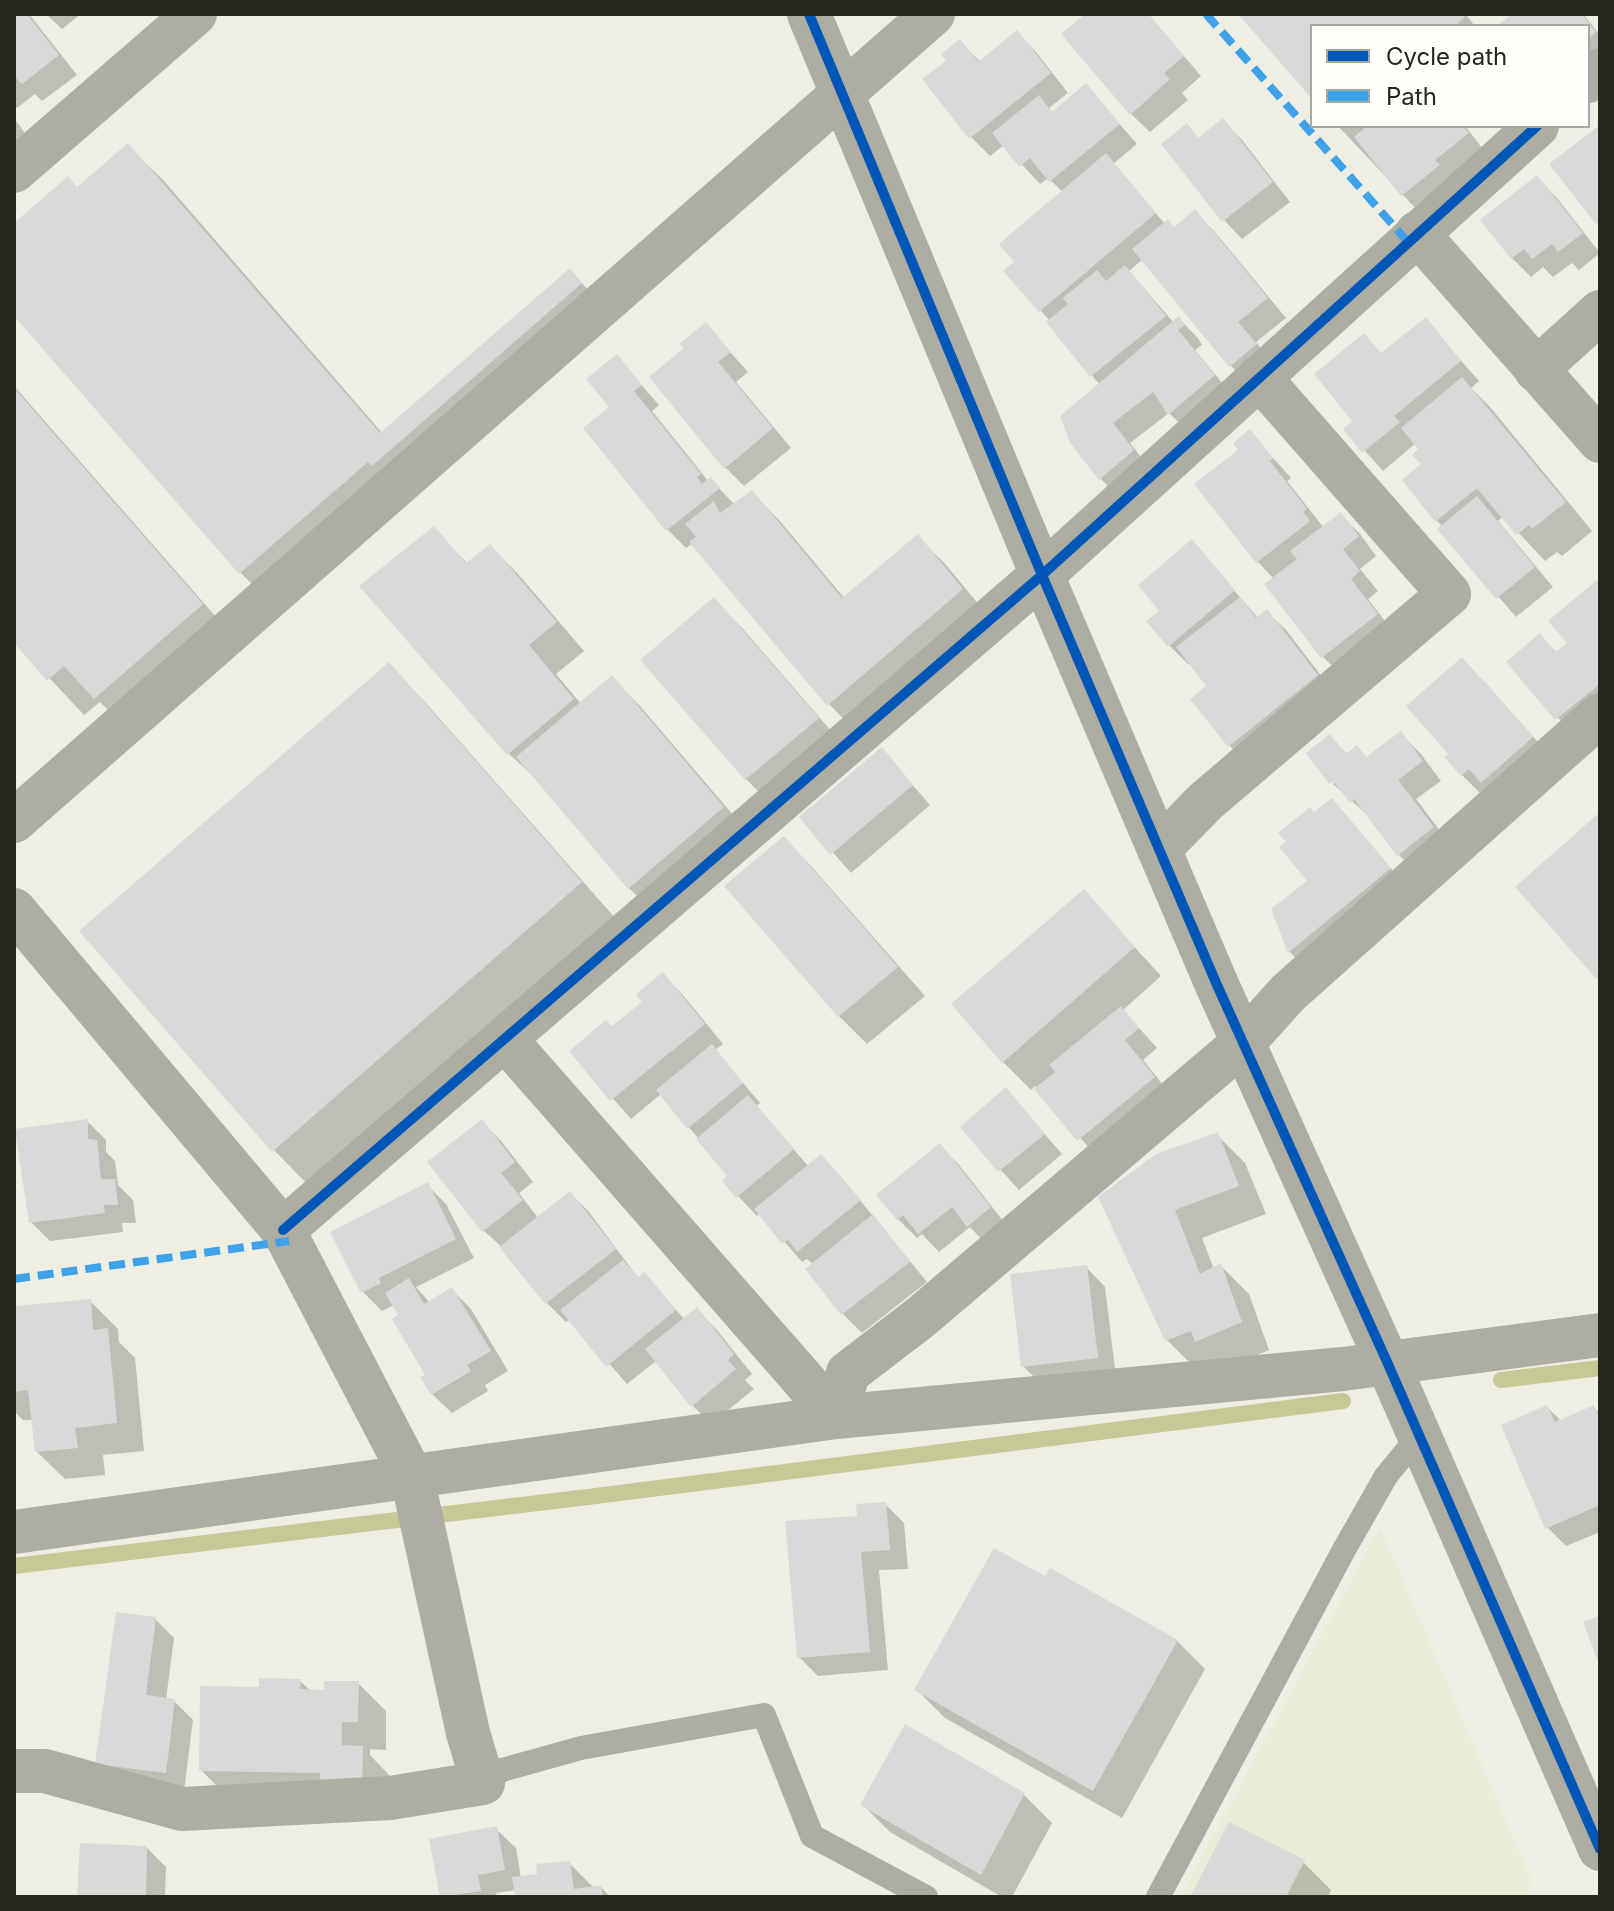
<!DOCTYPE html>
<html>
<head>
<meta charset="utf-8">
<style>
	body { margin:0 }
	#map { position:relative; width:1614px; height:1911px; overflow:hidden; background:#eeeee3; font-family:Inter,sans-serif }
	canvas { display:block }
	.frame { position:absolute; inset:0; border:16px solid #26261f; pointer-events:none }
	.legend { position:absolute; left:1310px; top:24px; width:280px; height:104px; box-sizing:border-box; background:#fffffb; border:2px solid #a8a8a3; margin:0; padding:10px 14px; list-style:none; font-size:24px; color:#26261f }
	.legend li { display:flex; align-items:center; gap:16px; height:40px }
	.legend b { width:40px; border:2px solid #a8a8a3 }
</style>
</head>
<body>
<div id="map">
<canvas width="1614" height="1911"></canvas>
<div class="frame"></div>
<ul class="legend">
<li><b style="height:10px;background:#0057b8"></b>Cycle path</li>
<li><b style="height:10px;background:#3ea2ea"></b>Path</li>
</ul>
</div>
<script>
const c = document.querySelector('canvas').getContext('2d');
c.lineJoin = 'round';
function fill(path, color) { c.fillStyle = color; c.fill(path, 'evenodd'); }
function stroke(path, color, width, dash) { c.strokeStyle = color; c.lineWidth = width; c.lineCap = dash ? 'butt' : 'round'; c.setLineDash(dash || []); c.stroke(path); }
fill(new Path2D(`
	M1380,1527L1531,1880L1525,1897H1180Z`), '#ebecd7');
fill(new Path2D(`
	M14,14H29L77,75L42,101L35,94L17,108L14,105Z
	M46,14H81L62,29Z
	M1086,14H1148L1201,76L1182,93L1188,100L1150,132L1131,114Z
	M1241,14H1465L1475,26H1312V96Z
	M1513,14H1583L1600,35V64L1588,73V26H1501Z
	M1017,33L1036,52L1068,93L1049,108L1053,113L1086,86L1137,144L1113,164L1165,224L1175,228L1195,212L1214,231L1286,318L1256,342L1274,364L1249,384L1230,365L1143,259L1129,271L1174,323L1179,319L1198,338L1202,345L1195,350L1232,395L1189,432L1169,413L1130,443L1151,470L1120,498L1101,479L1072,442L1100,385L1048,323L1050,321L1006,271L1017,262L1063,192L1048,178L1040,184L1004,145L990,156L971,137L948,61L960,41L980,62Z
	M14,118L27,136L14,146Z
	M1223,121L1242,140L1290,202L1242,239L1224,220L1187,126L1199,139Z
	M1338,126H1465L1486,153L1421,214Z
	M128,146L164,181L383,434L570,271L605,307L276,609L241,573L14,313V226L78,189Z
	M1537,178L1556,197L1600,253L1579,270L1572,263L1553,277L1543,267L1531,277L1512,258Z
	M1425,320L1479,381L1471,388L1490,407L1592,531L1562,556L1557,552L1545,561L1503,516L1498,521L1553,587L1516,617L1440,529L1443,527L1437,521L1421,450L1416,443L1383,471L1346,430L1355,422L1364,336L1382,354Z
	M706,325L748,372L736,382L791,448L744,486L725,467L687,348Z
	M617,357L659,405L652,411L709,482L711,480L735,505L751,492L779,520L845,599L918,537L946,565L990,618L856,732L829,704L693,543L686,548L667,529L612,407Z
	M14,386L237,641L131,733L100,702L84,715L14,640Z
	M1250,432L1291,478L1287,481L1324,528L1341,515L1360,534L1376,556L1360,569L1378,591L1368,599L1395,634L1342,676L1323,657L1274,579L1258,562L1197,484L1241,450Z
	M434,529L468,564L490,546L518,574L584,651L556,674L581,704L612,678L640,706L751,836L657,916L629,888L538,780L509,754Z
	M1192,542L1258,618L1267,612L1286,630L1336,695L1248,764L1229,745L1209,687L1190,663L1188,664L1169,645L1162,611Z
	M1600,587V718L1576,738L1509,662L1540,636L1557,653L1569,643Z
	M714,600L742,628L845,747L774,807L746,779Z
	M388,665L424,701L616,919L309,1186L274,1150L82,931Z
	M1481,678L1551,757L1481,794L1462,775Z
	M1401,734L1420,753L1441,781L1416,799L1452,847L1418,874L1399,855L1372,819L1333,784L1342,776L1330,737L1348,755L1368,759Z
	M882,750L930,805L851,873L802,817Z
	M1332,801L1408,888L1308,971L1290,952L1274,909L1310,881L1314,814Z
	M784,838L811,866L925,996L867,1044L839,1016L727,886Z
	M1084,892L1161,976L1123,1010L1157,1048L1143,1060L1173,1097L1098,1158L1035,1086L1031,1090L1003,1062Z
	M663,975L682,994L723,1044L715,1050L760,1103L756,1106L809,1167L821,1157L840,1176L927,1282L862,1333L843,1314L808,1269L814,1265L807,1259L802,1262L760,1213L757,1216L724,1181L730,1176L661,1094L631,1119L571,1051L612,1028L644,1002Z
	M1006,1090L1062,1154L1019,1190L962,1127Z
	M87,1121L106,1140V1152L115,1161L118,1185L133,1200L136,1223H122L123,1232L50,1241L31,1222Z
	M482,1122L501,1141L533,1182L519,1193L538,1218L570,1193L589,1212L639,1279L644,1274L685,1320L697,1310L716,1329L752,1374L745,1380L754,1389L711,1424L692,1405L656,1361L627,1384L570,1319L566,1322L547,1303L504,1249L484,1231L430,1162Z
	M1217,1135L1245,1163L1266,1214L1202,1238L1214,1269L1221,1266L1249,1294L1269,1350L1225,1369L1195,1368L1167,1340L1100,1198Z
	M940,1146L959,1165L1008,1227L987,1245L970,1227L939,1252L922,1234L917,1238L898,1219Z
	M427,1185L446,1204L474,1258L416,1287L430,1303L452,1290L471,1309L508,1371L485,1385L488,1391L452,1413L432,1394L428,1375L394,1305L382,1311L363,1292Z
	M1086,1267L1105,1287L1116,1377L1042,1385L1023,1366Z
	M90,1301L118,1329L119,1342L135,1358L144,1451L103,1455L105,1475L65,1479L36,1451L33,1420H23L14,1411V1332Z
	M1547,1407L1561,1421L1593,1407L1600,1414V1532L1566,1546L1547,1527Z
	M885,1504L904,1523L908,1569L879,1570L888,1670L818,1676L799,1657Z
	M1046,1579L1177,1641L1205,1669L1122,1818L945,1718L917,1690Z
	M155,1619L174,1638L166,1700L174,1701L193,1720L184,1791L98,1763Z
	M300,1681L311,1691L326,1692L358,1683L386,1711V1750L370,1749V1755L390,1776L229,1798L201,1770L261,1689Z
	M1024,1795L1052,1823L1012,1897H1002L890,1832L862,1804Z
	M496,1829L516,1848L521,1878L539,1876L569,1863L594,1888L601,1887L610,1897H517L516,1890L496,1893L497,1897H442L432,1840Z
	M147,1848L166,1867L165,1897H79Z
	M1303,1862L1331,1890L1328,1897H1193Z`), '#0003');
stroke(new Path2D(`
	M1501,1380L1600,1368
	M14,1566L588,1497L1343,1401`), '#c6c895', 16);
fill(new Path2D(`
	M14,14H27L59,55L22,84L14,76Z
	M1085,14H1148L1184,56L1164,73L1170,79L1130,115L1061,34Z
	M1238,14H1463L1465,17L1455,26H1312V99Z
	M1512,14H1582L1596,32L1588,39V26H1497Z
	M1017,30L1051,73L969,139L922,79L946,61L941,54L960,39L978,62Z
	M1086,83L1120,124L1049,182L1030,158L1019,167L992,133L1039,95L1052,112Z
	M1223,118L1273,182L1222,222L1161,144L1187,123L1198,138Z
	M1600,125V221L1596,224L1549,164Z
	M1367,126H1463L1469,133L1435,160L1440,165L1401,196L1354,137Z
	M128,143L380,433L570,268L582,283L372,466L368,462L239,574L14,316V223L68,176L77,187Z
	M1106,153L1156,213L1039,312L1003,271L1014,262L999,244Z
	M1537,175L1583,233L1558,252L1552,244L1532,259L1524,249L1511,259L1480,220Z
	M1195,209L1268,298L1238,322L1257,344L1229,367L1132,249L1168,219L1174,227Z
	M1125,265L1166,316L1090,377L1046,322L1068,304L1063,298L1097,270L1106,281Z
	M1179,316L1185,325L1178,330L1215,375L1168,415L1153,392L1113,423L1134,450L1099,480L1070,443L1060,416Z
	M1426,317L1461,361L1394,416L1400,422L1362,453L1343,429L1352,421L1314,374L1364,333L1381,353Z
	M706,322L731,352L718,362L773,428L724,469L649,377L684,348L679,344Z
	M617,354L642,385L634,391L701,474L697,477L702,484L711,477L720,488L666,531L583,428L609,407L586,379Z
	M1462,377L1566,502L1532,529L1529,525L1516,535L1477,488L1435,522L1402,480L1421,464L1412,455L1418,449L1401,428Z
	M14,388L203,604L94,699L64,666L47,681L14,643Z
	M1250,429L1273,458L1270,461L1307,509L1303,512L1310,521L1256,563L1194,484L1238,450L1233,443Z
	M752,490L842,598L918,534L963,589L827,706L689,542L696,537L685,524L714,501L720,513Z
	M1477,496L1535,567L1496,599L1437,529Z
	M1341,512L1359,536L1343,549L1360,571L1351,579L1378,614L1321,658L1264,584L1297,559L1290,551Z
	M434,526L466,563L490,544L557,622L529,645L574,699L507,755L359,586Z
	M1192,539L1235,590L1168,647L1146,621L1159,611L1138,585Z
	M1597,580L1600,585V684L1555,720L1506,662L1540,633L1555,652L1567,643L1548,621Z
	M714,597L819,718L745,780L640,660Z
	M1240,597L1256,618L1267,609L1318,675L1228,747L1190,699L1206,686L1176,647Z
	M1462,657L1533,737L1481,783L1469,769L1461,776L1444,757L1448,754L1406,706Z
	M389,662L582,882L272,1152L79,931Z
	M612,675L724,807L628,889L516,757Z
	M1401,731L1423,761L1398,780L1434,827L1397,856L1354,799L1350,803L1333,781L1329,784L1306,753L1330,734L1346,754L1357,745L1366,757Z
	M882,747L913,785L830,855L799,817Z
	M1332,798L1391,868L1288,953L1271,909L1307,881L1279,847L1286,842L1278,833L1310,807L1314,812Z
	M1600,812V983L1515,887Z
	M784,836L898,967L838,1017L724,886Z
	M1084,889L1135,947L1002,1063L951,1004Z
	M663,972L705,1024L610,1101L569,1051L606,1020L612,1026L642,1002L636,994Z
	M1121,1006L1139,1028L1125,1040L1155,1077L1077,1141L1034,1089L1055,1072L1049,1065Z
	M712,1044L743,1083L687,1129L656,1090Z
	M1006,1087L1045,1134L998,1172L960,1127Z
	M748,1095L794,1149L736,1198L722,1181L727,1176L696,1139Z
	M88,1119V1139L97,1140L101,1179H115L118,1205H104L105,1213L29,1223L15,1129Z
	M482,1119L515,1162L501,1173L523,1200L482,1232L427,1162Z
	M1218,1132L1239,1186L1175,1210L1200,1274L1221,1263L1242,1322L1195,1342L1191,1331L1165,1341L1098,1197L1156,1154Z
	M940,1143L991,1207L967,1227L952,1207L918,1234L903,1215L897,1220L876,1195Z
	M821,1154L861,1200L797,1252L788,1240L782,1244L754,1209Z
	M428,1182L456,1239L379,1278L381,1283L361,1293L330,1232Z
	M570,1191L616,1249L545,1304L499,1247Z
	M873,1214L910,1262L841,1315L805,1269Z
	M623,1260L638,1277L645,1272L676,1310L606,1367L560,1310Z
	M1087,1265L1098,1358L1021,1367L1010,1274Z
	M409,1278L424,1304L452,1287L491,1351L467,1365L471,1371L431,1395L420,1377L425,1375L392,1319L398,1315L385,1293Z
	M91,1299L93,1330L108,1328L117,1423L75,1428L78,1448L35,1452L28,1390L14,1392L16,1306Z
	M697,1307L734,1354L728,1360L736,1369L691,1407L645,1349Z
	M1547,1405L1555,1422L1594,1405L1600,1420V1505L1545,1529L1501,1425Z
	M886,1502L890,1550L861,1552L870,1652L797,1658L785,1521L857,1516L856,1504Z
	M994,1548L1045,1576L1050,1568L1178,1640L1093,1791L914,1690Z
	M116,1612L156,1617L146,1695L175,1699L166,1773L95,1764Z
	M1600,1616V1667L1583,1622Z
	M259,1678L301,1679L300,1689L324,1690V1681H359L358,1722H342V1745L363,1746L362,1789L319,1788L320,1773L199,1771L200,1686L259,1687Z
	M905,1724L1025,1793L981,1875L860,1805Z
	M1229,1822L1305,1860L1286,1897H1190Z
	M497,1826L505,1870L478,1875L481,1891L440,1897L429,1839Z
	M80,1843L147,1846L146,1897H77Z
	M570,1861L574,1889L601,1885L603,1897H515L512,1877L537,1874L536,1864Z`), '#dbd9d7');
stroke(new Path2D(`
	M483,1783L502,1770L581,1748L764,1715L812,1836L926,1897
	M1158,1897L1345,1548L1386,1476L1418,1437`), '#adada2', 24);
stroke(new Path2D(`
	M1588,81L1600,70
	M14,171L195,14
	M1417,233L1600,441
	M1536,370L1600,312
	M14,821L843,93
	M1159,849L1206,801L1449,594L1259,377
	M14,910L283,1230L289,1241L412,1477L468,1733L483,1783L390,1798L182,1809L45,1771H14
	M505,1039L836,1417L848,1373L921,1317L1243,1043L1288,993L1600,715
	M283,1230L1042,575L1537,126
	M14,1532L836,1417L1343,1369L1600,1335`), '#adada2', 44);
stroke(new Path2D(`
	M809,14L1042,575L1217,985L1388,1364L1600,1849
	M843,93L933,14`), '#adada2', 44);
stroke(new Path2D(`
	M1206,14L1408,242
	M14,1279L289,1241`), '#3ea2ea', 8, [16, 8]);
stroke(new Path2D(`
	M809,14L1042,575L1217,985L1388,1364L1600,1849
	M283,1230L1042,575L1537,126`), '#0057b8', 10);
</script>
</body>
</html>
